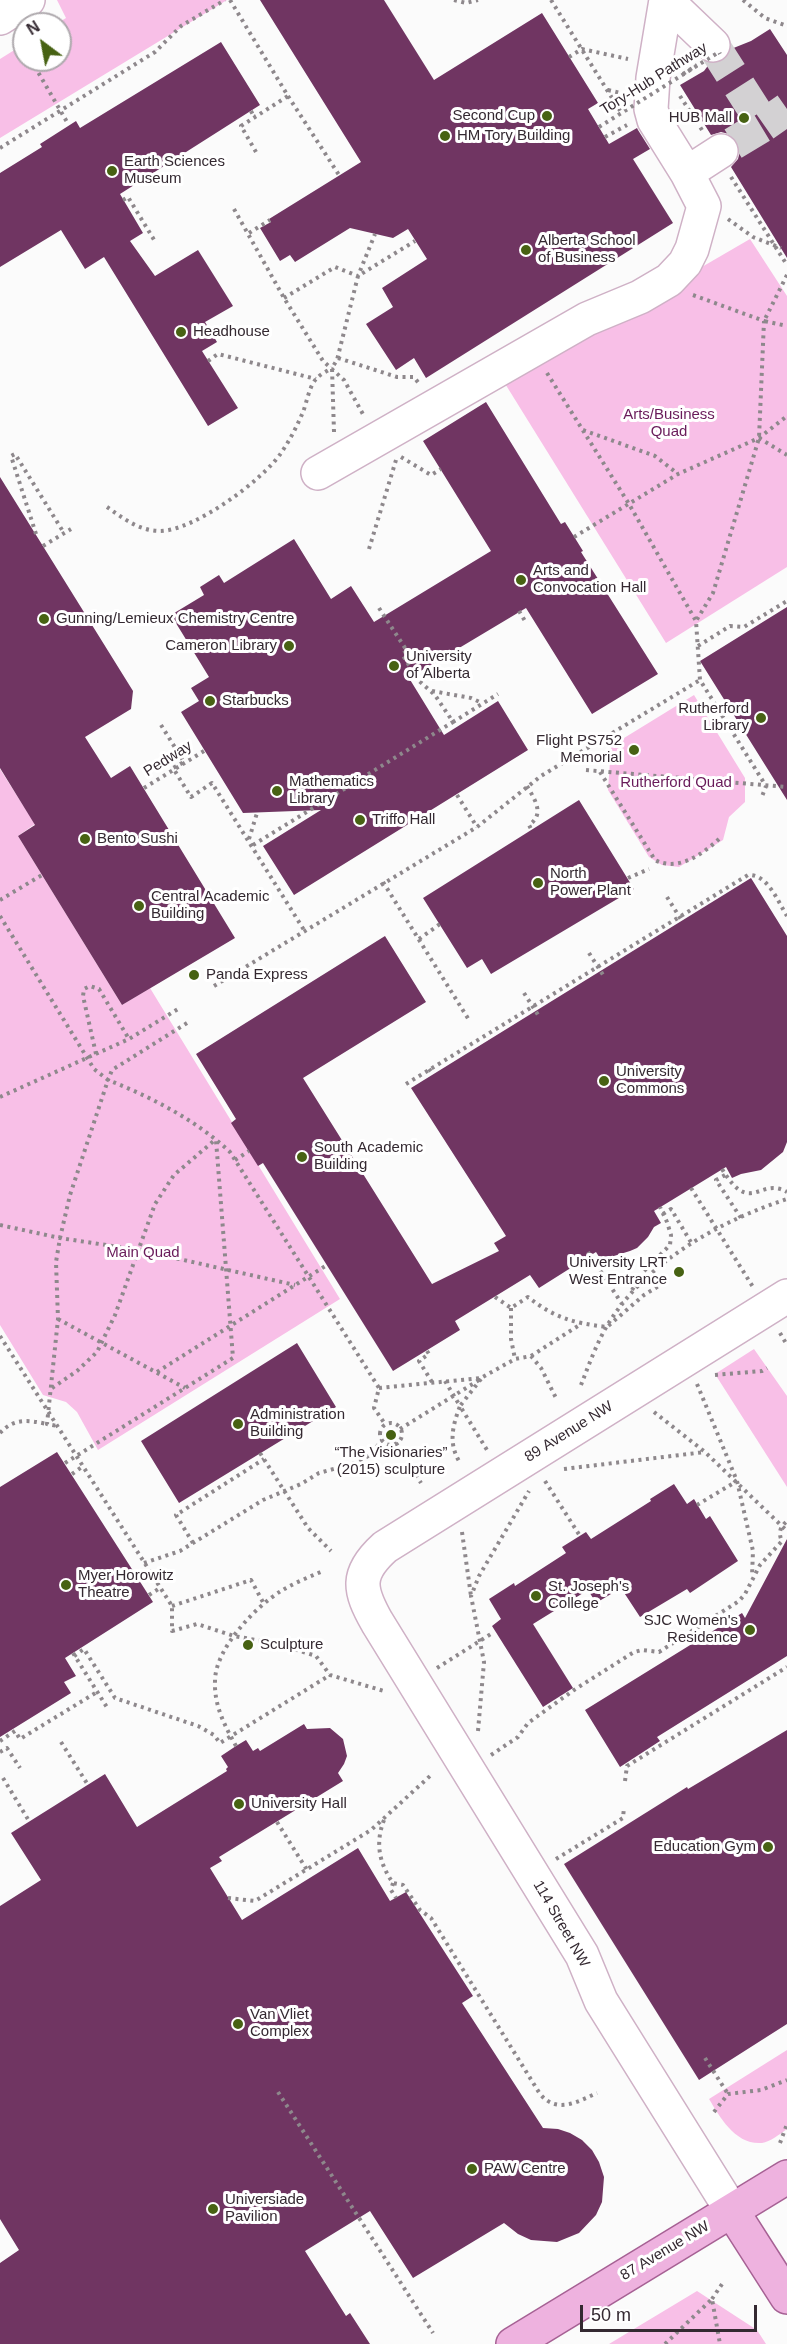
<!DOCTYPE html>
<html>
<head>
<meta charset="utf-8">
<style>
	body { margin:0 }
	#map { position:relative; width:787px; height:2344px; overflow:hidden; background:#fbfbfb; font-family:Helvetica,sans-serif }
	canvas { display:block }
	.north { position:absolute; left:12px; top:12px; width:60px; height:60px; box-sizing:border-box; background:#fff; border:2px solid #aea9ad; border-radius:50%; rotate:328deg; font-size:16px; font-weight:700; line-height:24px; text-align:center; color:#342931 }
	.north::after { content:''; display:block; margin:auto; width:21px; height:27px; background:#476213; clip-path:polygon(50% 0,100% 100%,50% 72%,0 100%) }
	.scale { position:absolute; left:580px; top:2305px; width:177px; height:27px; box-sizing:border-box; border:3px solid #342931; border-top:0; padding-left:8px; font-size:18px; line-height:21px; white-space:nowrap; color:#342931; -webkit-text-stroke:4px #fff; paint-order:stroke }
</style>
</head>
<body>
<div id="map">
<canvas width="787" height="2344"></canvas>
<div class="north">N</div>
<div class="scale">50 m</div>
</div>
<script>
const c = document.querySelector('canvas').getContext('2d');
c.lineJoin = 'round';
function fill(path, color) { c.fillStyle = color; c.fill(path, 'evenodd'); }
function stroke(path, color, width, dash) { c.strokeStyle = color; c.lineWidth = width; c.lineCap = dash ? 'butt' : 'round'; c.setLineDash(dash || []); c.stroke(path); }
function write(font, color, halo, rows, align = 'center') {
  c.font = font + ' Helvetica,sans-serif'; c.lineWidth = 6; c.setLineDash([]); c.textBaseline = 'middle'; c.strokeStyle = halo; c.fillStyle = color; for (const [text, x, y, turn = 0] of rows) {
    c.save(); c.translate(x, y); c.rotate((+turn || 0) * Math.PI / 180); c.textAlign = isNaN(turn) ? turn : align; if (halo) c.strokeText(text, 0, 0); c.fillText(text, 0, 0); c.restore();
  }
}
fill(new Path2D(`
	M57,0H227L0,138V59L24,44V60H60V24H56L66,18Z
	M750,239L787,296V567L666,643L504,382Z
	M694,695L745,778V802L729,817L723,840L679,867L662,865L649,857L608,790L611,746Z
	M0,769L35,824L18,836L122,1005L150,988L340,1299L98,1450L77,1412L66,1402L43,1395L0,1325Z
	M754,1349L787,1396V1487L715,1374Z
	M787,2050V2129C780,2134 770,2142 762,2143C735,2145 720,2117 709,2099Z
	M697,2291L757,2330L766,2344H609Z`), '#f8bfe7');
fill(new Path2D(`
	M260,0H384L434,80L542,13L598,103L588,109L609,144L637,128L638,130L650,149L633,159L673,223L426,378L414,358L396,370L366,324L393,307L382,288L427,259L408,229L393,238L350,228L295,262L290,255L280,261L260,228L271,222L269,219L361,162Z
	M770,29L787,55V258L731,167L738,159L740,151L737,141L729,134L721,132L711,135L680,85L704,71L710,63H719L726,58L731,49L751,41Z
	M221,42L260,105L120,194L143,233L130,241L155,276L198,250L233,306L205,322L217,342L202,351L238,408L208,426L104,257L85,269L61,230L0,267V173L42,147L40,144L76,121L80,128Z
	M486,402L561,524L565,522L583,551L581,552L658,674L592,714L526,608L409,678L444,735L498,701L528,750L294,895L263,846L321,810L243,813L181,712L199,701L191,688L209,677L171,615L204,595L200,587L219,575L224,583L294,539L331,599L351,586L374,622L491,551L423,441Z
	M0,477L133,691L131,709L85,737L111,778L130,766L235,938L122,1005L18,836L35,825L0,768Z
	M787,607V800L700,661Z
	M579,800L634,889L491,974L482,959L467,968L423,898Z
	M751,878L787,936V1142L783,1152L761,1170L741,1174L732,1178L726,1167L654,1211L661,1223L654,1227L648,1237L637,1248L630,1251L601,1260L596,1252L539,1288L530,1275L455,1321L460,1330L393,1371L263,1163L258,1166L231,1123L236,1119L196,1054L385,936L426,1002L303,1078L432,1284L499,1251L494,1243L506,1236L411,1088Z
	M297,1343L336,1407L179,1503L141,1441Z
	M57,1452L153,1602L65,1658L76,1676L64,1682L71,1693L0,1737V1487Z
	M674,1484L687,1504L694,1499L706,1519L710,1516L738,1561L690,1593L687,1589L640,1617L621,1588L596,1603L588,1590L533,1624L573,1688L543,1707L492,1626L501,1619L489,1599L514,1583L515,1586L566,1553L562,1547L586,1532L591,1539L651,1501L650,1499Z
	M787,1539V1656L657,1737L660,1741L620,1767L585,1710L742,1613L745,1618Z
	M304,1724L307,1729L330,1728L343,1739L347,1756L344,1764L338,1773L343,1781L219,1857L222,1861L210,1868L242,1920L358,1848L390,1901L406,1892L473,1996L462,2003L543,2128L558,2129L570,2133L582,2140L592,2150L599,2162L604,2177L602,2202L596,2215L579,2233L557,2242L531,2240L518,2234L504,2223L413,2278L370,2211L305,2251L346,2316L350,2313L370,2344H0V2263L19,2250L0,2219V1906L41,1880L11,1833L105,1774L137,1827L227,1771L226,1769L228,1767L221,1756L236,1746L246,1740L253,1751L258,1748L260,1751Z
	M787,1730V2024L699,2080L564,1864L687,1787L688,1789Z`), '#703562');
stroke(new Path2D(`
	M713,45L764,125L721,151
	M764,125L787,109`), '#d3d1d3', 33, [33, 16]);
const minor = new Path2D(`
	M666,0L653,78L651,109L654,120L687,173L721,151
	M666,0L713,45
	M0,18L28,0
	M318,473L587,319L640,297L669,280L685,263L692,249L704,206L687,173
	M732,2211L601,2001L582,1955L377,1622C359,1590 355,1574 385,1547L787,1296`);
const major = new Path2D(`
	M732,2211L787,2297
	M513,2344L787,2177`);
stroke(minor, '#cfb1c6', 36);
stroke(major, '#a66194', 36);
stroke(new Path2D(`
	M230,0L288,96L241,126L256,152
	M454,0L466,3L478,0
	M551,0L622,114
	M743,0L765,18L787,26
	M20,40L24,47
	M569,57L582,49L628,59
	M31,60L67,122
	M683,74L697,65
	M608,90L625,94
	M288,96L339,175
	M680,96L702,130
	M251,111L254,117L256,116
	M605,137L627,125
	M0,148L155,52L181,26L225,0
	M731,177L787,265
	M123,200L128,197L156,243
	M234,209L284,298L323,361L344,380L364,416
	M728,219L753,237L781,248
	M249,233L270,220
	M787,275L764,321L787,326
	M693,295L764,321L759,438L713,593L696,621
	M284,298L335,267L358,276L375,234
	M338,358L397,377H414L420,385
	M208,361L218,354L316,379
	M547,373L629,504L696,621L700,680L766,786L761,799
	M583,430L655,456L678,474
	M334,432L332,368L337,360L358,276L415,241
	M759,438L787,455
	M401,457L431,475L441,469
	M107,507C123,518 139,531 160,531C194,531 263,480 281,453C290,440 297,426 303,412C307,402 309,386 317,378C321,374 327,371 332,368
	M36,534L11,456L15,454L64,533
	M574,537L678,474L759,438L787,416
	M43,546L71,529
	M369,549L396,460
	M379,608L407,651L402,654L418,680L435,695L453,722L498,694
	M519,611L525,621
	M698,646L730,626L744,627L787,601
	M432,691L471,698L482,703
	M161,725L184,762L173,768L191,797L212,783L304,930
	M586,770L787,787
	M600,772L655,860C678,872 703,854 720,838
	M527,786C535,800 545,814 529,825L531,829
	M457,795L477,827
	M249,839L257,813
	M253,845L453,722
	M628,878L649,869
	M383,882L469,1020
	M667,897L682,921
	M0,900L42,875
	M0,916L94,1069L108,1080L70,1195L60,1238L56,1262L58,1319L47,1424L57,1426
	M419,939L440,924
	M589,953L605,978
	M214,986L477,827L541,776L700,680
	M524,993L540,1018
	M187,1023L112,1070L108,1080C151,1097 196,1120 230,1152L379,1388L374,1408L385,1424
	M96,1054L83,996L84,989L90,986L99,989L129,1039
	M429,1069L433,1074
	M406,1084L748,875C768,874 778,902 787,916
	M0,1097L129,1039L178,1009
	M235,1160L249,1151
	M722,1169C751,1217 759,1176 787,1192
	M725,1175L716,1180L741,1218
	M691,1188L753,1287
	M663,1214L671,1209L692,1244
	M0,1225L60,1238L139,1250L295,1285
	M588,1252L622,1304
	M632,1290L644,1271L670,1245L671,1235L667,1222L660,1207
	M495,1297L511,1308L528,1297C555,1318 573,1323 607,1327L644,1295L662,1284
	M511,1308V1339L515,1359
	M58,1319L185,1388
	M780,1333L787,1345
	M0,1336L172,1606V1631L197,1624L234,1636L278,1644L316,1656L330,1675L384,1691
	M427,1351L429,1354L419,1361L432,1382
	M531,1356L581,1324
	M157,1372L327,1265
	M715,1375L762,1371L767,1368
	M481,1379L460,1406L487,1450
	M445,1381L460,1406C453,1425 448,1442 459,1461
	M697,1384L737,1481L753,1551L752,1576
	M581,1385C590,1362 599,1336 614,1315C653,1258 723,1220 787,1199
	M52,1388L77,1371L97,1352L115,1315L155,1204L174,1175L216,1139
	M379,1388L481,1378L515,1359L531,1356L541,1368L557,1400
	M654,1412L705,1452L787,1531
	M380 1434a11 11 0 1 1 22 0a11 11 0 1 1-22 0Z
	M400,1429L479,1380
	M0,1433C14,1418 28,1420 47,1424
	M396,1443L421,1483
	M260,1453L308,1528L331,1551
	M65,1463L233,1358L216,1140
	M564,1469L705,1452
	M72,1474L82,1467
	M545,1481L580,1536
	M697,1505L737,1481
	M462,1532L471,1596
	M193,1543L176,1515L264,1459
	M144,1563L180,1551L263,1500L301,1484L319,1473L359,1462L371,1454L382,1440
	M149,1595L160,1588
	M172,1606L251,1580L264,1604
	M73,1653L108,1709
	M74,1656L84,1649L115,1698L198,1726L214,1735L220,1743L330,1675
	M437,1668L494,1632
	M478,1731L484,1662L471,1596L479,1576L529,1491
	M0,1741L15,1731L20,1739L97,1692
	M61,1742L88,1785
	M236,1746C225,1726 214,1706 215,1681C215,1649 255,1607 281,1591C294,1583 309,1577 323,1571
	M0,1752L7,1748L20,1768
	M491,1755L518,1737L528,1723L574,1690L634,1652L642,1650L659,1652L739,1601L745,1594L760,1565L782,1541C778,1533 780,1527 787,1521
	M3,1778L29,1821
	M625,1781L627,1766L787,1667
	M384,1820C375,1843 379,1863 393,1883L403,1885L420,1910L431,1918L540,2094C557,2114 577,2102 597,2093
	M277,1822L307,1870
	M556,1859L623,1818L624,1807
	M393,1883L391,1890L396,1898
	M228,1898L255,1901L371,1830L430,1776
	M705,2058L728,2094
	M278,2092L433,2333
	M714,2112L728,2094L761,2090L787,2080
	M780,2143L787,2124
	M712,2299L724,2281
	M665,2344L712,2299L720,2344`), '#8e888c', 4, [3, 4.5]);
stroke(minor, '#fff', 33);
stroke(major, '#eeb2df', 33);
stroke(new Path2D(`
	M599,127L719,52L720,54
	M144,788L204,751`), '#8e888c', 4, [3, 4.5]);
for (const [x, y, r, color] of [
	[547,116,6,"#476213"],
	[744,118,6,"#476213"],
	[445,136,6,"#476213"],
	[112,171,6,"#476213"],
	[526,250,6,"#476213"],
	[181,332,6,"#476213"],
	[521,580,6,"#476213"],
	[44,619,6,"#476213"],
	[289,646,6,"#476213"],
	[394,666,6,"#476213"],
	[210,701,6,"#476213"],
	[761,718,6,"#476213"],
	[634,750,6,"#476213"],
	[277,791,6,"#476213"],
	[360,820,6,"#476213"],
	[85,839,6,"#476213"],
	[538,883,6,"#476213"],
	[139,906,6,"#476213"],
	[194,975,6,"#476213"],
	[604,1081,6,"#476213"],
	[302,1157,6,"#476213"],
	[679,1272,6,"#476213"],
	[238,1424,6,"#476213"],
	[391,1435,6,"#476213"],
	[66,1585,6,"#476213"],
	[536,1596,6,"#476213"],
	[750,1630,6,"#476213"],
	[248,1645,6,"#476213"],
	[239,1804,6,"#476213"],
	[768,1847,6,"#476213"],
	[238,2024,6,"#476213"],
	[472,2169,6,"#476213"],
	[213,2209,6,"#476213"]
]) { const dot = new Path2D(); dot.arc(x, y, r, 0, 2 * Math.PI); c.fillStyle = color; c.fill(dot); stroke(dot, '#fff', 2); }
write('15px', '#342931', '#fff', [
	["Tory-Hub Pathway",654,79,-32],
	["Pedway",168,759,-32],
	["89 Avenue NW",569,1432,-32],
	["114 Street NW",561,1924,60],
	["87 Avenue NW",665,2251,-31]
]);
write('15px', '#342931', '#fff', [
	["Second Cup",535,116,"right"],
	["HUB Mall",732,118,"right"],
	["HM Tory Building",457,136],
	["Earth Sciences",124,162],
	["Museum",124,179],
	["Alberta School",538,241],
	["of Business",538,258],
	["Headhouse",193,332],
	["Arts and",533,571],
	["Convocation Hall",533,588],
	["Gunning/Lemieux Chemistry Centre",56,619],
	["Cameron Library",277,646,"right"],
	["University",406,657],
	["of Alberta",406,674],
	["Starbucks",222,701],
	["Rutherford",749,709,"right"],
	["Library",749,726,"right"],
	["Flight PS752",622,741,"right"],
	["Memorial",622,758,"right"],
	["Mathematics",289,782],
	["Library",289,799],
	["Triffo Hall",372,820],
	["Bento Sushi",97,839],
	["North",550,874],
	["Power Plant",550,891],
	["Central Academic",151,897],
	["Building",151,914],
	["Panda Express",206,975],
	["University",616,1072],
	["Commons",616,1089],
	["South Academic",314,1148],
	["Building",314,1165],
	["University LRT",667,1263,"right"],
	["West Entrance",667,1280,"right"],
	["Administration",250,1415],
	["Building",250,1432],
	["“The Visionaries”",391,1453,"center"],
	["(2015) sculpture",391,1470,"center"],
	["Myer Horowitz",78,1576],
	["Theatre",78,1593],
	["St. Joseph's",548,1587],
	["College",548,1604],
	["SJC Women's",738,1621,"right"],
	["Residence",738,1638,"right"],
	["Sculpture",260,1645],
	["University Hall",251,1804],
	["Education Gym",756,1847,"right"],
	["Van Vliet",250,2015],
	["Complex",250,2032],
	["PAW Centre",484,2169],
	["Universiade",225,2200],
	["Pavilion",225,2217]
], 'left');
write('15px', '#691b5a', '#fff', [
	["Arts/Business",669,415],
	["Quad",669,432],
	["Rutherford Quad",676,783],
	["Main Quad",143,1253]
]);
</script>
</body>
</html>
